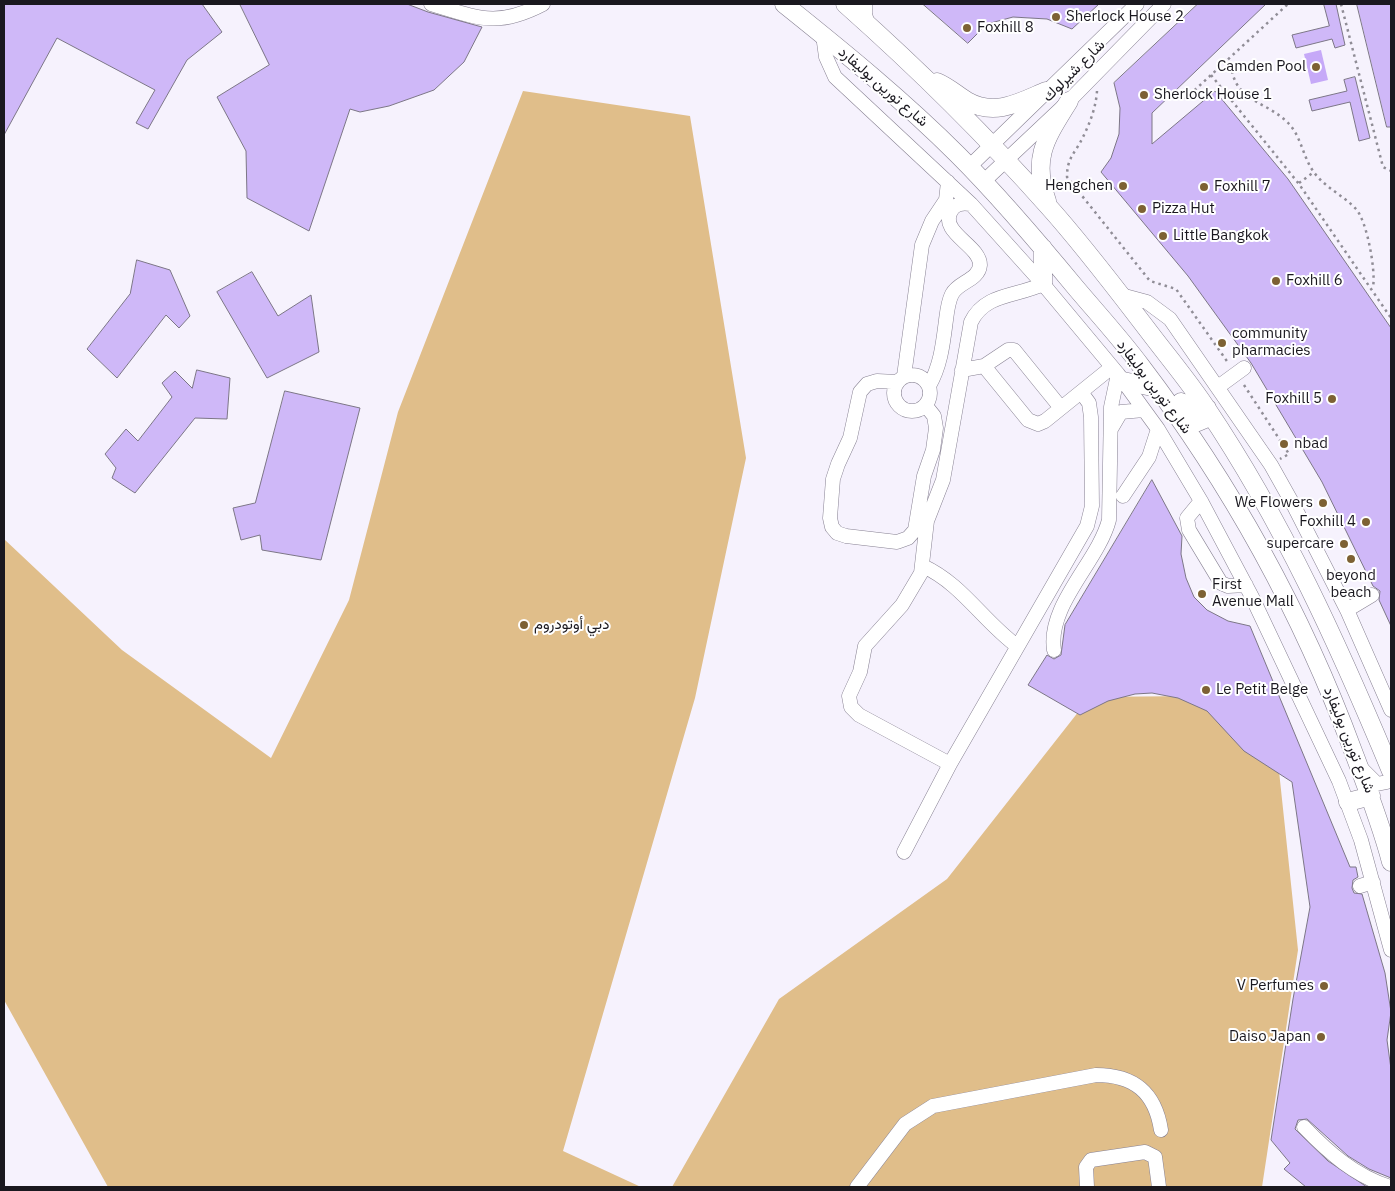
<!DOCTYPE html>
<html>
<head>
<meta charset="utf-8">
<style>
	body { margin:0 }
	#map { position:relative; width:1395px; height:1191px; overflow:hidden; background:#f6f2fd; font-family:"IBM Plex Sans",sans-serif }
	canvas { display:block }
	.frame { position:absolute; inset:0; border:5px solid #1a181f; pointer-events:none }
</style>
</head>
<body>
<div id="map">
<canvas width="1395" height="1191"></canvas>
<div class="frame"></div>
</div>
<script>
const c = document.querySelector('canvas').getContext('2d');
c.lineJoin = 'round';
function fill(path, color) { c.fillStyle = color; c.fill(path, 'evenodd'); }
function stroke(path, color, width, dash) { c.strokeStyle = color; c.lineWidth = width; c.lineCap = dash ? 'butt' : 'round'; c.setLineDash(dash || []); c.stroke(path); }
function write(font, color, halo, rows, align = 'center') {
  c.font = font + ' "IBM Plex Sans",Vazirmatn,sans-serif'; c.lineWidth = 4; c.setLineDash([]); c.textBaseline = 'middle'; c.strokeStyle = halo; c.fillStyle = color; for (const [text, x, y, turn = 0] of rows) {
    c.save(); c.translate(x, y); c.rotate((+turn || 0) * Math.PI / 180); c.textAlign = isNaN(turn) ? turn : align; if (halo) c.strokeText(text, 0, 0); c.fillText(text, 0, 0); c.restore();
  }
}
fill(new Path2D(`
	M523,91L690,116L746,458L695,698L563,1151L641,1187H108L4,1000V539L122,650L271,758L349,600L398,412Z
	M1194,696L1279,771L1298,950L1262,1187H672L779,999L947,879L1090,697Z`), '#e0be8a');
fill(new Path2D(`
	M1321,50L1328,80L1311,84L1304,54Z`), '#c6a9f8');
const building = new Path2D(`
	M4,4H202L222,32L187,60L148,129L136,123L155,90L57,38L4,135Z
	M240,4H407L428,12L482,27L464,62L434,90L389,106L360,112L350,109L309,231L247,198L246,151L217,97L269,65Z
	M923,4H1099L1072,29L1047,19L1013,17L987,24L968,43Z
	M1198,4H1266L1152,113V144L1215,91L1288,179L1391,328V626L1379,600L1380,591L1373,586L1322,482L1251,363L1188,276L1101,172L1111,158L1119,134L1120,108L1114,83Z
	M1324,4H1336L1345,45L1335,48L1332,39L1296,48L1292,35L1329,26Z
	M1357,4H1391V127H1387Z
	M1355,77L1370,138L1359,141L1350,102L1312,111L1309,100L1347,91L1344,80Z
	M137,260L170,270L190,316L179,328L166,315L117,378L87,349L130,294Z
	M252,272L278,316L311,295L319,352L267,378L217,292Z
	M197,370L230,378L227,419L195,418L135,493L112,478L116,468L105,454L126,429L138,441L172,397L162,383L175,371L192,388Z
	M285,391L360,408L321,560L262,550L260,535L241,540L233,508L255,503Z
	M1152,480L1182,536L1181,554L1186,578L1194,597L1207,610L1228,621L1250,626L1350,867H1356L1358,877L1353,880L1352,888L1354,893L1362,894L1385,973L1391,1012L1387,1040L1391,1069V1178L1369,1169L1348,1156L1307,1119L1298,1120L1295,1129L1328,1161L1367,1187H1306L1284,1169L1290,1163L1271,1140L1293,999L1310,907L1292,782L1244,751L1207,711L1178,698L1152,693L1135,694L1108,701L1080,715L1028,685L1047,655L1054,659L1061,655L1065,625Z`);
fill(building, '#cfb8f8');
stroke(building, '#7c7686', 1);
const minor = new Path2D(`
	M431,4C478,18 497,28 543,4
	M865,4V14L868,25
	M823,35L826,57L835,77L971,204L1043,284L1118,374L1158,429L1201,501L1252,597L1339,781L1361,840L1391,950
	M969,167L1137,4
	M983,182L1069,101L1164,4
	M1121,295L1147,302L1170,319L1271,465L1294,506L1347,610L1391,710
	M984,366L1028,420L1038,424L1045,421L1112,367
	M962,370L984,366L1008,350H1014L1061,408
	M894 393a18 18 0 1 1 36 0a18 18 0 1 1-36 0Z
	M904,376L922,245L932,221L946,200L948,182
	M897,382L877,381L867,384L860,392L850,438L838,464L833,479L830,518L832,527L837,533L846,536L897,542L908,538L915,530L924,476L933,450L936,428L934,416L926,406
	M929,386C941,365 943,343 946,320C947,312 948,302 952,294C958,282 979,280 980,265C980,245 939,233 951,211C955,203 963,203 971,204
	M1218,387L1244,368
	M1111,429L1121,412L1144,410
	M1123,496L1149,457L1158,429
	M1201,501L1187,518L1189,530L1221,583L1228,586L1246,585
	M923,566C962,584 983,621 1017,646
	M1347,610L1372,595
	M1054,650C1047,605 1098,562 1109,520L1111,407L1118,374
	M950,764L859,715L851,707L849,696L860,672L865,646L902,605L921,573L927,521L943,480L971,322C985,293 1016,297 1043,284
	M1361,768L1377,784L1387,782L1391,779
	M904,852L950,764L1087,526L1092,506L1091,417L1089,403L1081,392
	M1360,886L1373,882
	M1304,1127C1329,1153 1355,1176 1390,1187
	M857,1187L905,1124L933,1106L1096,1075C1134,1075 1155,1092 1161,1130
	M1087,1187L1086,1167L1091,1160L1145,1152L1155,1157L1159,1187`);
const major = new Path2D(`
	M784,4C844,52 904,101 958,155C1000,197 1038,242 1076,288C1098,314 1121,339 1141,366C1230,483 1302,613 1353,751C1367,788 1381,824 1391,862
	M845,4C916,67 985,135 1048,206C1084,246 1117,290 1150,333C1169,358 1190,383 1207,409C1283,522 1339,646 1391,771
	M937,82C949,87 957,95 967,101C995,117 1020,102 1046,91
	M1047,201C1031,157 1047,137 1069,101
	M1043,248V284
	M1123,381L1157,388
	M1181,402L1198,422L1205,419L1207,408
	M1348,802L1371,796`);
stroke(minor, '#878192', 15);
stroke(major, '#878192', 19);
stroke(new Path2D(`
	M1341,4L1383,167L1391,171
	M1232,71C1238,101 1266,102 1286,121C1301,134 1302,155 1313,171C1325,188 1343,195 1356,209C1367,221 1376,271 1373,287
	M1211,75L1299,184L1391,318
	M1097,91C1096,107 1090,123 1083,137C1075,154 1067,157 1067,177L1150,281L1176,289L1229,364
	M1185,99L1288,4
	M1299,183L1314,172
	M1244,385L1289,454L1280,459`), '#908d96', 2.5, [2.5, 4]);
stroke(minor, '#fff', 14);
stroke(major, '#fff', 18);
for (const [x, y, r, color] of [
	[1056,17,5,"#7d6134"],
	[967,28,5,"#7d6134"],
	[1316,67,5,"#7d6134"],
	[1144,95,5,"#7d6134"],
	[1123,186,5,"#7d6134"],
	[1204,187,5,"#7d6134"],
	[1142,209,5,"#7d6134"],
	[1163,236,5,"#7d6134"],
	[1276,281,5,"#7d6134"],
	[1222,343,5,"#7d6134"],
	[1332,399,5,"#7d6134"],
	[1284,444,5,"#7d6134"],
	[1323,503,5,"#7d6134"],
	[1366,522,5,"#7d6134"],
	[1344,544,5,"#7d6134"],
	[1351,559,5,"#7d6134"],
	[1202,594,5,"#7d6134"],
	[524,625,5,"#7d6134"],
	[1206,690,5,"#7d6134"],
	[1324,986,5,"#7d6134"],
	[1321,1037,5,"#7d6134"]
]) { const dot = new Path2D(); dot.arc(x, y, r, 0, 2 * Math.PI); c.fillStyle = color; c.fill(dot); stroke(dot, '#fff', 2); }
write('15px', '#1a181f', '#fff', [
	["Sherlock House 2",1066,17],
	["Foxhill 8",977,28],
	["Camden Pool",1306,67,"right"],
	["Sherlock House 1",1154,95],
	["Hengchen",1113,186,"right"],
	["Foxhill 7",1214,187],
	["Pizza Hut",1152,209],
	["Little Bangkok",1173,236],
	["Foxhill 6",1286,281],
	["community",1232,334],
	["pharmacies",1232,351],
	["Foxhill 5",1322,399,"right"],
	["nbad",1294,444],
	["We Flowers",1313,503,"right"],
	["Foxhill 4",1356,522,"right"],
	["supercare",1334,544,"right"],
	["beyond",1351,576,"center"],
	["beach",1351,593,"center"],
	["First",1212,585],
	["Avenue Mall",1212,602],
	["دبي أوتودروم",534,625],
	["Le Petit Belge",1216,690],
	["V Perfumes",1314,986,"right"],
	["Daiso Japan",1311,1037,"right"]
], 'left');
write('15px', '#1a181f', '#fff', [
	["شارع شيرلوك",1074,71,-45],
	["شارع تورين بوليفارد",883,87,41],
	["شارع تورين بوليفارد",1154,387,53],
	["شارع تورين بوليفارد",1349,740,68]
]);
</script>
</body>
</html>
